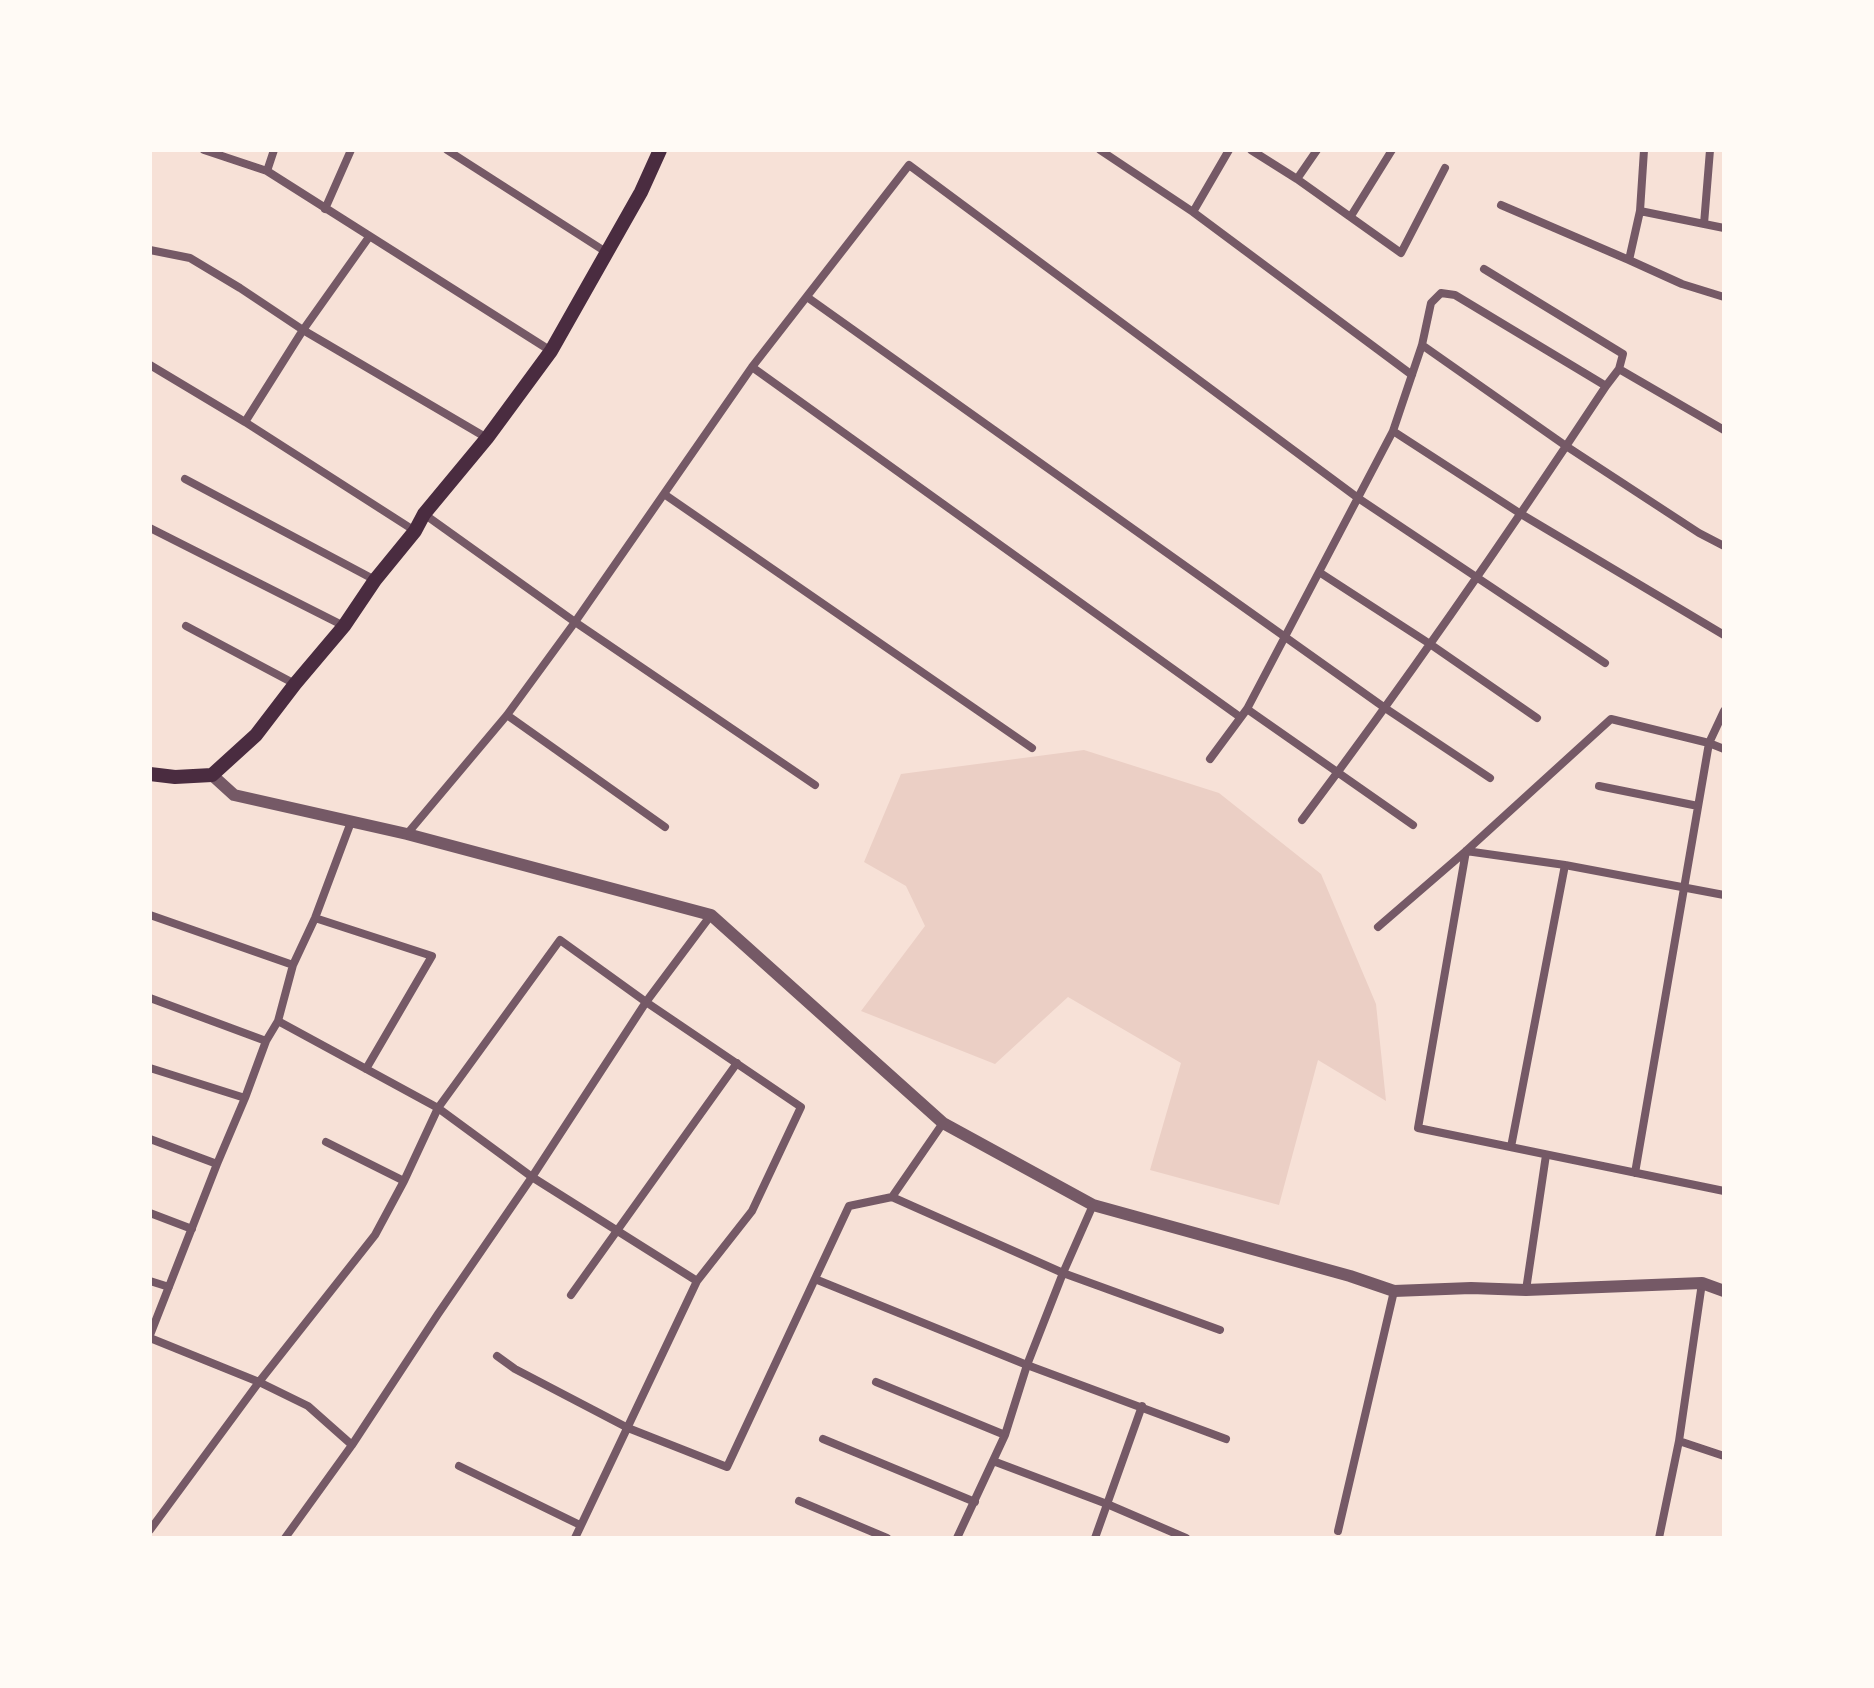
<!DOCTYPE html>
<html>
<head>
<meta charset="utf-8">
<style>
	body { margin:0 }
	#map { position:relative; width:1874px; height:1688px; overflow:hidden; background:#f7e1d7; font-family:Karla,sans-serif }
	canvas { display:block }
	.frame { position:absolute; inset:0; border:152px solid #fffaf5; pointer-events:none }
</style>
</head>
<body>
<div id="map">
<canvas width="1874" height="1688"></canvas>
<div class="frame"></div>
</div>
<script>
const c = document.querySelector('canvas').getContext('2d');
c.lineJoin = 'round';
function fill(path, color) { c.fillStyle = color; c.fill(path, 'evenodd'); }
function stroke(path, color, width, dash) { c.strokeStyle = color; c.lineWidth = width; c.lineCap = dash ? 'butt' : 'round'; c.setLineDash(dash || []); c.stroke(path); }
fill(new Path2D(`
	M1084,750L1219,793L1321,874L1376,1004L1386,1101L1318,1060L1279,1205L1150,1170L1181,1063L1068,997L995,1064L861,1011L925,926L906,886L864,862L901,774Z`), '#ebcfc5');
stroke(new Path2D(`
	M204,150L267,171L551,351
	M447,150L606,252
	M1100,150L1193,212L1412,375
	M1251,150L1297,179L1401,253L1445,168
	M1644,150L1640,211L1629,260L1682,284L1724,297
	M267,171L274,150
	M1297,179L1317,150
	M1501,205L1629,260
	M325,209L351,150
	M1640,211L1724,228
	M1193,212L1229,150
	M1351,216L1392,150
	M1704,224L1710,150
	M150,250L190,258L240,288L303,330L487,438
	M807,297L1385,708L1490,778
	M1422,345L1566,446L1699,533L1724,546
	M150,365L245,422L415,531
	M752,367L1240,717
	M1619,369L1724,430
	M245,422L303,330L369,237
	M1393,431L1521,514L1724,635
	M185,479L375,580
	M664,494L1032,748
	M424,514L575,622L815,785
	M150,528L344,626
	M1319,572L1430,644L1537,718
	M186,626L295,684
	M1247,709L1413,825
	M507,715L665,827
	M1210,759L1247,709L1393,431L1422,345L1431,303L1441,293L1455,295L1606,386
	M1599,786L1698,806
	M1302,820C1408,679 1509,533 1606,386L1619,369L1623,354L1484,269
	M407,834L507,715L575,622L752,367L909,165L1358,498L1605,663
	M1724,895L1565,865L1466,851L1418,1128L1724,1191
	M150,915L293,965
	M315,918L432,956L366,1069
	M1378,927L1466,851L1611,719L1709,743L1724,749
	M150,998L266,1041
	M278,1021L438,1108L532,1177L697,1281
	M150,1068L245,1098
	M150,1139L217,1164
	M326,1142L404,1181
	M1511,1147L1565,865
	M1635,1173L1709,743L1724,711
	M892,1197L1063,1273L1220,1330
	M150,1213L192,1229
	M815,1279L1027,1365L1226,1439
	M150,1281L169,1287
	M1526,1290L1546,1155
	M571,1295L737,1063
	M150,1335L217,1164L245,1098L266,1041L278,1021L293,965L315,918L351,822
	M150,1338L259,1382L308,1406L352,1445
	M497,1356L515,1369L628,1428L727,1467L849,1206L892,1197L943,1123
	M876,1382L1005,1435
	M823,1439L975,1502
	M1679,1441L1724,1456
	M993,1461L1107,1504L1186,1538
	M459,1466L580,1525
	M799,1501L887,1538
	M150,1530L259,1382L375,1235L404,1181L438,1108L560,940L646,1002L801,1107L752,1211L697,1281L575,1538
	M1338,1531L1394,1291
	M285,1538L352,1445L438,1314L532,1177L646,1002L711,915
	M957,1538L1005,1435L1027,1365L1063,1273L1093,1205
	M1095,1538L1142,1406
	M1659,1538L1679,1441L1702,1283`), '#755966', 8);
stroke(new Path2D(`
	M212,775L234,795L407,834L711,915L943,1123L1093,1205L1350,1276L1394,1291L1471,1288L1526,1290L1702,1283L1724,1291`), '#755966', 12);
stroke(new Path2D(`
	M150,774L175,777L212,775L256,735L295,684L344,626L375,580L415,531L424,514L487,438L551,351L641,192L660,150`), '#4a2c40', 14);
</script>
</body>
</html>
